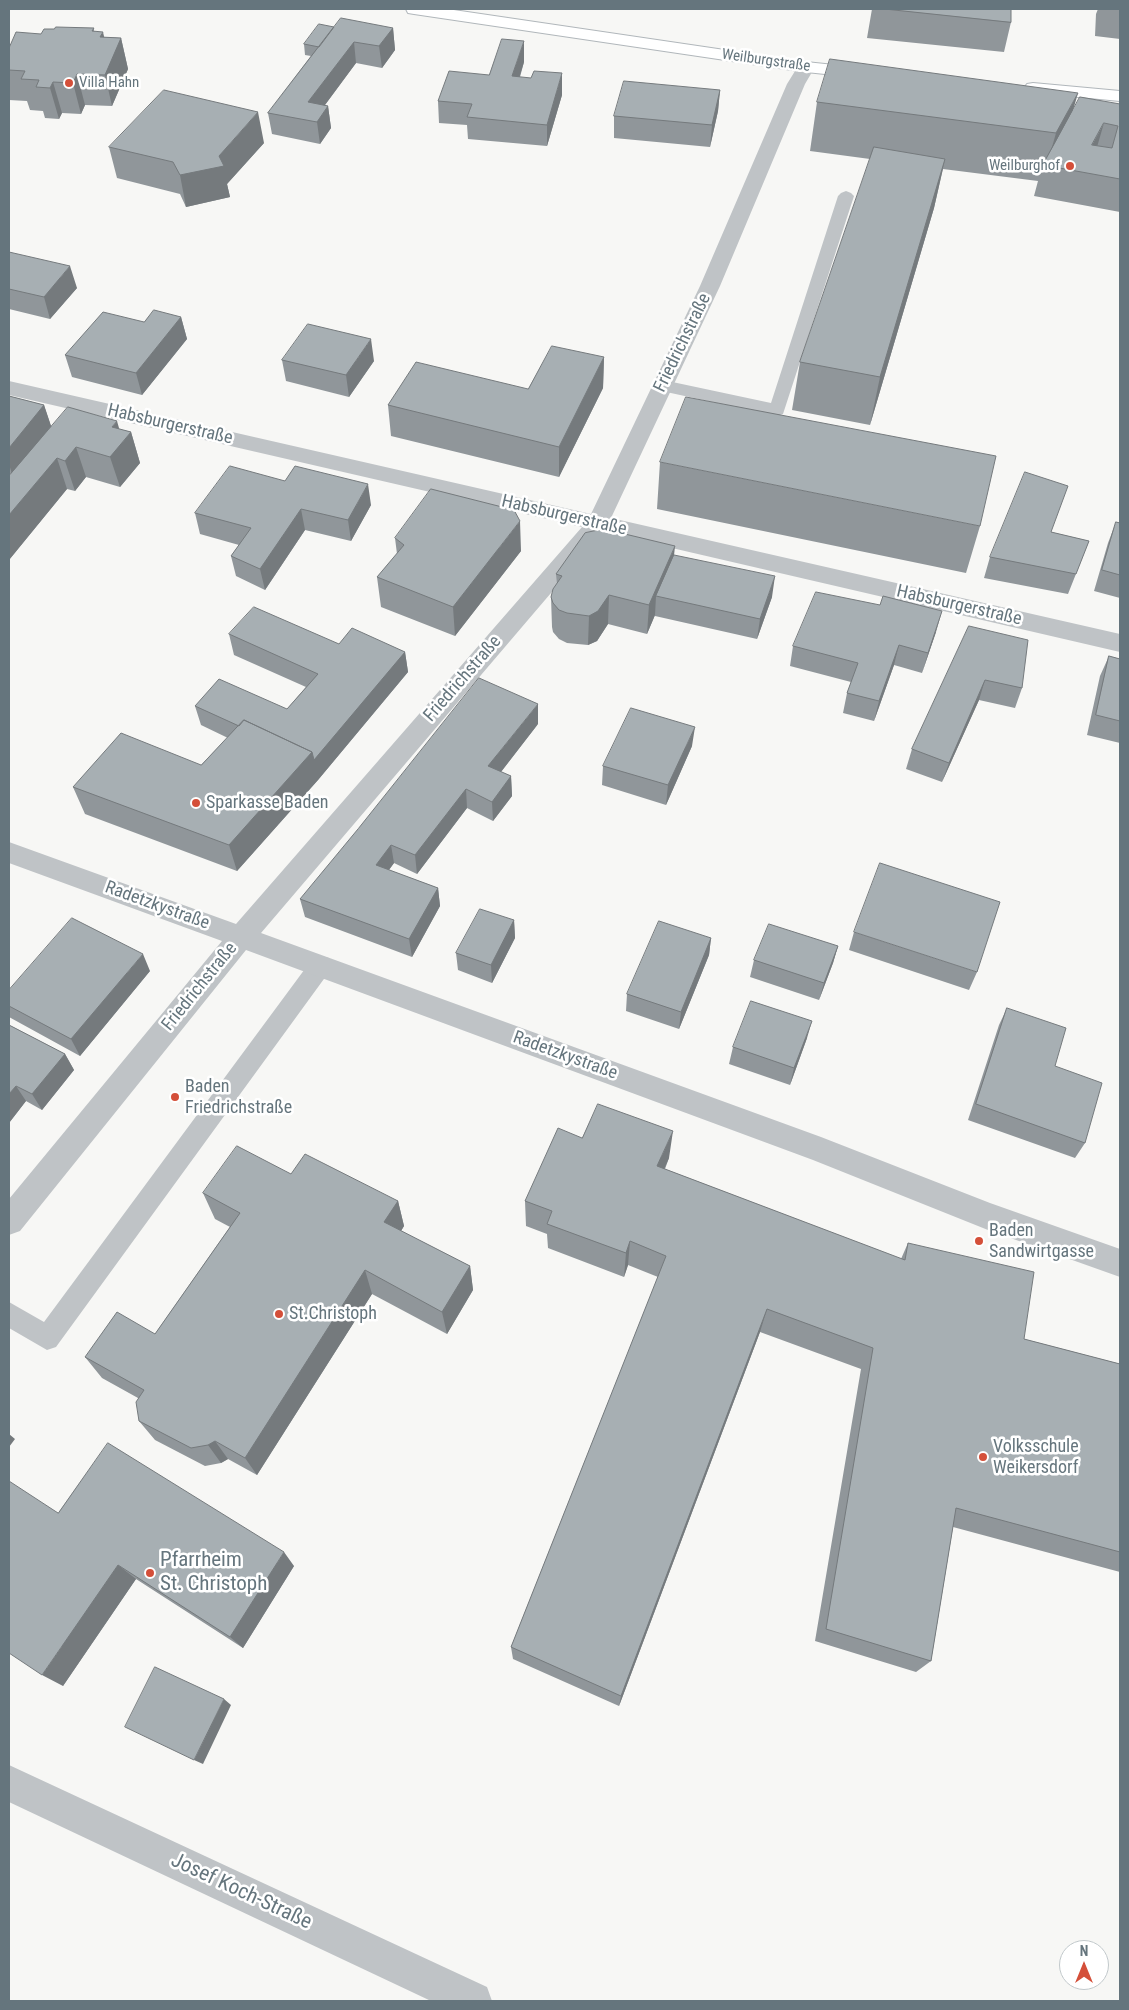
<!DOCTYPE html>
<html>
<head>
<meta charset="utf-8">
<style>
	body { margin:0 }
	#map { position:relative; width:1129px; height:2010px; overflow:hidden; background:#f7f7f5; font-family:"Roboto Condensed",sans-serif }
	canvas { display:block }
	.frame { position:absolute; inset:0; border:10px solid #65757d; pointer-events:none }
	.north { position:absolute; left:1059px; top:1940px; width:50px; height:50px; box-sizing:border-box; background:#fff; border:1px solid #c1c8cb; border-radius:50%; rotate:0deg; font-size:14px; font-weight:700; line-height:20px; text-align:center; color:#65757d }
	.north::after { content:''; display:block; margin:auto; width:18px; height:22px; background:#d44f39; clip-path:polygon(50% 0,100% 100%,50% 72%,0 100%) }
</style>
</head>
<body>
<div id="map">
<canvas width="1129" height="2010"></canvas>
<div class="frame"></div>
<div class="north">N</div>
</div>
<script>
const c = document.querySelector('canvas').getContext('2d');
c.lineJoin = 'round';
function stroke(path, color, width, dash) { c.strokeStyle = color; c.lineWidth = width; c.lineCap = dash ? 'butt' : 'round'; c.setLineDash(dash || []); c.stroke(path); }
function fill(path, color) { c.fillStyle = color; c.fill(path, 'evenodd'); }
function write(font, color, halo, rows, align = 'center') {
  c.font = font + ' "Roboto Condensed",sans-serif'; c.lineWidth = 5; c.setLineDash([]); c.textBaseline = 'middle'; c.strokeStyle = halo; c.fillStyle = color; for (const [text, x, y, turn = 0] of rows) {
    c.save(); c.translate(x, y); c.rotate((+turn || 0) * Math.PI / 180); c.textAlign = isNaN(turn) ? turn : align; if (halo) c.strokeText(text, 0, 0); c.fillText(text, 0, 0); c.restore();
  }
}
const secondary = new Path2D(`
	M406,9H447L806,62L863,68L869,69L872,73L869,77L863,78L806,72L414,14L408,13Z
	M1033,83L1120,91V101L1027,92L1024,88L1027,84Z`);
stroke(secondary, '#b1b7bb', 2);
fill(new Path2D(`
	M846,191L851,193L854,196L783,414L777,416L657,390L654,386L657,382L663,380L771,403L838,196L841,193Z
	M321,956L329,958L332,965L329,972L56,1347L47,1350L9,1328V1302L44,1322L313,958Z`), '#bfc3c6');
fill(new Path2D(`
	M806,62L812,63L815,67L805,84L720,286L611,518L1120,634V652L603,532L261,933L821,1137L990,1203L1120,1249V1277L988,1230L813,1160L246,950L20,1231L9,1235V1199L222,941L9,863V842L236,924L582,527L9,395V381L591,514L700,286L787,84L800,63Z
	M9,1765L487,1987L492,2001H431L9,1802Z`), '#bfc3c6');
fill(secondary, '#fff');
fill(new Path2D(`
	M872,9H1011V22L1004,52L867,38Z
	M1098,9H1120V39L1095,36L1096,14Z
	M334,27L393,28L395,50L382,68L356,63L325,105L328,106L331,128L320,144L272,134L268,113L311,56L305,55L304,44Z
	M94,28V31L104,37L121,38L128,69L112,106L85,105L81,114L62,113L59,119L45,118L43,111L30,110L27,101L9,100V48L54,29Z
	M524,62L520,77L562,95L547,146L468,139L467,125L439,123L438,101L489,75Z
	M720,90L718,111L710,147L614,138V116Z
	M817,102L1073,110L1120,104V212L1034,196L1038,181L943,169L934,208L870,425L792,410L800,362L870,159L810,151Z
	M264,143L227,184L230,197L186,207L180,194L117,178L109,147Z
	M9,252L77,288L50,319L9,309Z
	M181,317L187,339L142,395L72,377L65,355L144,322Z
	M604,357L603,388L559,477L391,436L388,405L528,389Z
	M282,360L374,361L349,397L286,381Z
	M9,396L44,405L51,426L119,429L131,432L140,463L120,487L86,477L75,491L67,489L9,560V476L11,474L9,473Z
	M660,462L980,526L966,573L657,509Z
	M371,505L351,541L305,530L265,590L236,576L231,556L239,545L200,534L195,513Z
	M1116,522L1120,523V598L1094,591L1108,543Z
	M1051,532L1089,541L1068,594L984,578L990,557Z
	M395,538L521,551L455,636L381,607L377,577L397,554Z
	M674,555L772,597L757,639L655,616V615L647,634L608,624L597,641L588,645L567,643L559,639L553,632L552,627L551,597L557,584L556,574Z
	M969,626L1022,688L1015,708L979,700L942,782L906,769L912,749Z
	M936,632L922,673L894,665L874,721L843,713L847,693L851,682L790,666L793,646Z
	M229,634L339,644L405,652L408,672L318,780L237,871L85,814L73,787L201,765L228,738L201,725L195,706L287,709L306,687L234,655Z
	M1109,656L1120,659V743L1087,735L1100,676Z
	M538,724L501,772L511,776L512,796L493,821L467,808L417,874L394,863L389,870L438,888L440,906L412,957L305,917L300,899Z
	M692,746L666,805L602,785L603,766Z
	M514,920L515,938L492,983L458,970L456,953Z
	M854,932L977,972L969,990L849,950Z
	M711,938L709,955L679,1029L626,1011L627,994Z
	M838,946L833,963L819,1000L750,977L754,960Z
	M150,971L80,1056L9,1017V990Z
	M1007,1008L1055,1066L1085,1143L1075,1158L968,1120L999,1025Z
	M9,1025L65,1054L74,1070L42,1110L26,1101L9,1123Z
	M807,1038L790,1085L729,1064L733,1047Z
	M582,1138L669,1158L665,1169L901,1259L908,1243L1024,1339L1120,1364V1572L953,1527L931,1661L916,1672L815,1641L861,1369L760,1332L619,1706L513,1659L511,1647L658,1277L628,1265L624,1277L548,1248L547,1234L526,1226L525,1201Z
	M291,1174L398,1201L404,1226L401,1231L470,1266L473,1290L447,1334L372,1294L257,1475L228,1459L221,1463L205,1466L155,1440L139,1421L138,1398L102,1378L85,1357L155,1334L230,1227L215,1219L203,1193Z
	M58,1513L294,1566L243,1648L136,1579L63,1686Z`), '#90969a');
fill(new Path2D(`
	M393,28L395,50L382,68L379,46Z
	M103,32L110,62L121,38L128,69L112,106L105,75L100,37Z
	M524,41V62L513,98L512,76Z
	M354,42L356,63L313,121L308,102Z
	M562,73V95L547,146V125Z
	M77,74L85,105L81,114L73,83Z
	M53,82L62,113L59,119L50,88Z
	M720,90L718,111L710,147L712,125Z
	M1078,93L1064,142L1047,165L1056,133Z
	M328,106L331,128L320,144L317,122Z
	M258,112L264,143L227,184L230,197L186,207L180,175L219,156Z
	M1104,123L1095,154L1092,145Z
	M945,159L934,208L870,425L880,377Z
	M70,266L77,288L50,319L44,297Z
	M181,317L187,339L142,395L136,373Z
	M371,339L374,361L349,397L346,375Z
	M604,357L603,388L559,477V447Z
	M44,405L51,426L12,474L9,464V448Z
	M117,421L123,442L131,432L140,463L120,487L110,457L112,427Z
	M76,447L86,477L75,491L65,461Z
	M57,458L67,489L9,560V515Z
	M368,484L371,505L351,541L348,520Z
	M301,509L305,530L265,590L260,569Z
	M520,521L521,551L455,636L453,607Z
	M675,546L672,575L656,596L655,615L647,634L649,605Z
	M775,576L772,597L757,639L760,619Z
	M609,595L608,624L597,641L588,645L589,616Z
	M942,611L936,632L922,673L928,653Z
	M899,645L894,665L874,721L879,701Z
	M405,652L408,672L318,780L237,871L229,845L312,752Z
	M985,680L979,700L942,782L949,763Z
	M538,704V724L490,786L488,766Z
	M695,727L692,746L666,805L668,785Z
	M511,776L512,796L493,821L492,802Z
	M466,789L467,808L417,874L415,855Z
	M391,845L394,863L379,883L376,865Z
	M438,888L440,906L412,957L409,939Z
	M514,920L515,938L492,983L491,965Z
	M711,938L709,955L679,1029L681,1012Z
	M838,946L833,963L819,1000L824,983Z
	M143,954L150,971L80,1056L71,1039Z
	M812,1021L807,1038L790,1085L794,1068Z
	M65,1054L74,1070L42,1110L32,1094Z
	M16,1086L26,1101L9,1123V1094Z
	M673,1131L669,1158L654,1192L657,1166Z
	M398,1201L404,1226L391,1247L384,1222Z
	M630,1241L628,1265L624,1277L626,1253Z
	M470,1266L473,1290L447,1334L442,1312Z
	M365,1270L372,1294L257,1475L245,1458Z
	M767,1309L760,1332L619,1706L621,1696Z
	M9,1434L15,1439L9,1447Z
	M215,1441L228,1459L221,1463L208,1445Z
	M284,1552L294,1566L243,1648L230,1637Z
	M118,1565L136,1579L63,1686L42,1675Z
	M224,1699L231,1705L203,1764L194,1760Z`), '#757a7d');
const building = new Path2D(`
	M885,9H1011V22Z
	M341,18L393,28L379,46L354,42L308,102L328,106L317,122L268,113Z
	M319,24L334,27L319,47L304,44Z
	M56,27L94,28L92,31L103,32L100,37L121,38L105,75L77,74L73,83L53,82L50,88L36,87L39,80L21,79L25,71L9,70V48L16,32L41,34L44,29H54Z
	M502,39L524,41L512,76L531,78L534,71L562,73L547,125L467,117L472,104L438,101L449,71L489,75Z
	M830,59L1078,93L1056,133L817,102Z
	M624,81L720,90L712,125L614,116Z
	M164,90L258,112L219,156L224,166L180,175L173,162L109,147Z
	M1080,97L1120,104V179L1043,165ZM1104,123L1118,126L1112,148L1092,145Z
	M874,147L945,159L880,377L800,362Z
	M9,252L70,266L44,297L9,289Z
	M154,310L181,317L136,373L65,355L103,312L144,322Z
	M308,324L371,339L346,375L282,360Z
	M552,346L604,357L559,447L388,405L416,362L528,389Z
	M9,396L44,405L9,448Z
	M686,397L996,456L980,526L660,462Z
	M68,407L117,421L112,427L131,432L110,457L76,447L65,461L57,458L9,515V476Z
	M230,466L285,481L295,466L368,484L348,520L301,509L260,569L231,556L251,528L195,513Z
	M1025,472L1068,486L1051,532L1089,541L1076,574L990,557Z
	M431,489L514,510L520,521L453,607L377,577L404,545L395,538Z
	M1116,522L1120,523V575L1102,570Z
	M604,529L675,546L649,605L609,595L598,611L589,616L567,613L559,610L553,603L551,597L553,589L562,576L556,574L585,533Z
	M674,555L775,576L760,619L656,596Z
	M816,592L880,605L883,596L942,611L928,653L899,645L879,701L847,693L858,663L793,646Z
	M254,607L339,644L352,628L405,652L314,760L312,752L244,720L239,726L195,706L219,679L287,709L318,674L229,634Z
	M969,626L1028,640L1022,688L985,680L949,763L912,749Z
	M1109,656L1120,659V721L1096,715Z
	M479,678L538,704L488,766L511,776L492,802L466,789L415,855L391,845L376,865L438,888L409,939L300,899L358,829Z
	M631,708L695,727L668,785L603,766Z
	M244,720L312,752L229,845L73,787L121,733L201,765Z
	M880,863L1000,902L977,972L854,932Z
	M480,909L514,920L491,965L456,953Z
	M72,918L143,954L71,1039L9,1006V990Z
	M659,921L711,938L681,1012L627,994Z
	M769,924L838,946L824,983L754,960Z
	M751,1001L812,1021L794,1068L733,1047Z
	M1007,1008L1066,1028L1055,1066L1102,1083L1085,1143L976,1104Z
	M9,1025L65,1054L32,1094L16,1086L9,1094Z
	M598,1104L673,1131L657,1166L905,1260L908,1243L1034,1272L1024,1339L1120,1364V1552L956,1508L931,1661L826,1629L873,1348L767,1309L621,1696L511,1647L666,1256L630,1241L626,1253L547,1224L552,1211L525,1201L558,1128L582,1138Z
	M237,1146L291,1174L305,1154L398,1201L384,1222L470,1266L442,1312L365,1270L245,1458L215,1441L208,1445L191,1448L139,1421L136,1402L144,1390L85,1357L117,1312L155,1334L240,1213L203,1193Z
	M108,1443L284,1552L230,1637L118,1565L42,1675L9,1653V1481L58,1513Z
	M155,1667L224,1699L194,1760L125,1727Z`);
fill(building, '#a7afb3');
stroke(building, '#757a7d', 1);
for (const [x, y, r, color] of [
	[69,83,5,"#d44f39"],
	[1070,166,5,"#d44f39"],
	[196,803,5,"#d44f39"],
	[175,1097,5,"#d44f39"],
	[979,1241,5,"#d44f39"],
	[279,1314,5,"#d44f39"],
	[983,1457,5,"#d44f39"],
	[150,1573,5,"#d44f39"]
]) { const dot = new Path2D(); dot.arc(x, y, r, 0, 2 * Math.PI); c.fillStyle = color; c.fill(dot); stroke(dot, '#fff', 2); }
write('15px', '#65757d', '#fff', [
	["Weilburgstraße",766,61,8]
]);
write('15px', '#65757d', '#fff', [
	["Villa Hahn",79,83],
	["Weilburghof",1060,166,"right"]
], 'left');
write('18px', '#65757d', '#fff', [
	["Friedrichstraße",683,343,-64],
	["Habsburgerstraße",170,425,13],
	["Habsburgerstraße",564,516,13],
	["Habsburgerstraße",959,606,13],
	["Friedrichstraße",463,679,-49],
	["Radetzkystraße",157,906,20],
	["Friedrichstraße",200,987,-51],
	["Radetzkystraße",565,1056,20]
]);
write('18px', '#65757d', '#fff', [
	["Sparkasse Baden",206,803],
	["Baden",185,1087],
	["Friedrichstraße",185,1108],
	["Baden",989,1231],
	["Sandwirtgasse",989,1252],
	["St.Christoph",289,1314],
	["Volksschule",993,1447],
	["Weikersdorf",993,1468]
], 'left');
write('21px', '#65757d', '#fff', [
	["Pfarrheim",160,1561],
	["St. Christoph",160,1585]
], 'left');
write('21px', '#65757d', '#fff', [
	["Josef Koch-Straße",241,1892,25]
]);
</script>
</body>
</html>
